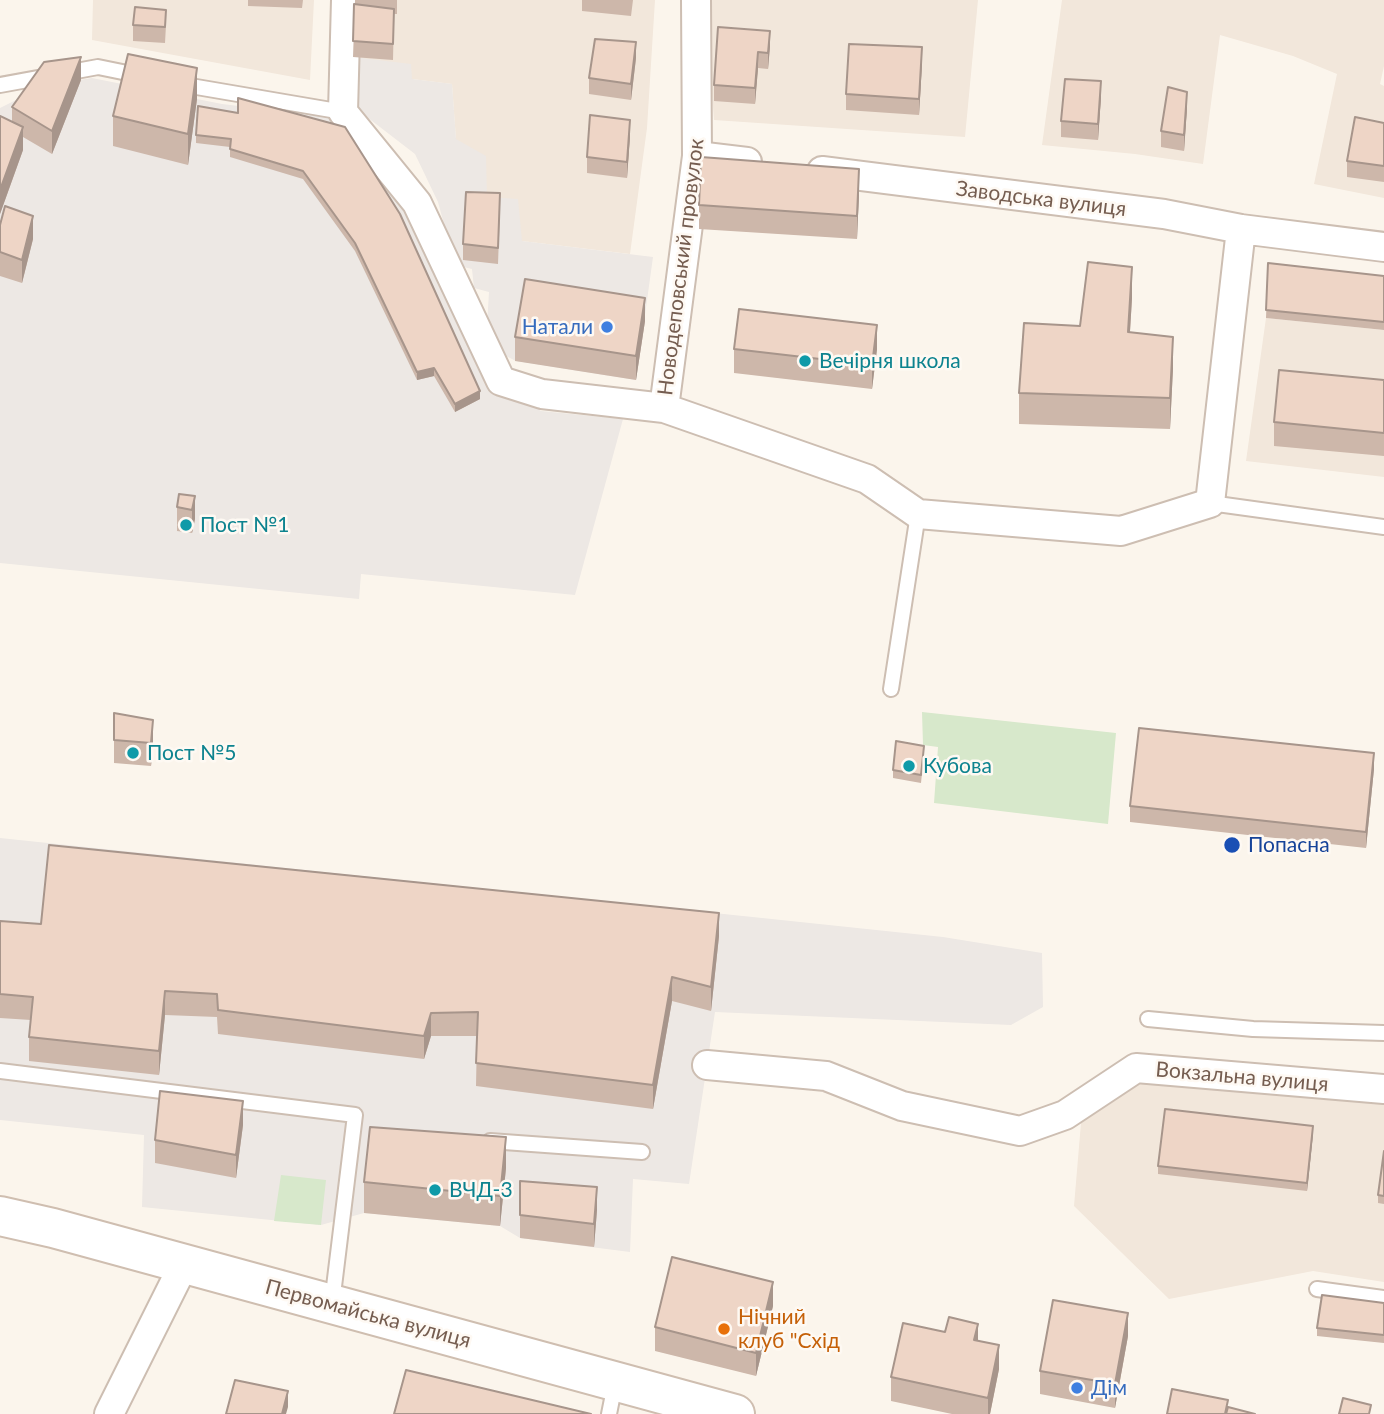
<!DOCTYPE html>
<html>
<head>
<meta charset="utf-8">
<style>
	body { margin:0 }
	canvas { display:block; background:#fbf5ec }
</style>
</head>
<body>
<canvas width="1384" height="1414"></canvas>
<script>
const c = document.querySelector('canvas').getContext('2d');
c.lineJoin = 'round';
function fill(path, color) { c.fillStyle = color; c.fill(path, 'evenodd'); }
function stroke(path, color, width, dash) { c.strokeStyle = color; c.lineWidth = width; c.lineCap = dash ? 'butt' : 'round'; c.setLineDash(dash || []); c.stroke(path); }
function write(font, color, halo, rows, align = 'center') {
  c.font = font + ' Lato,sans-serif'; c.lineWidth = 5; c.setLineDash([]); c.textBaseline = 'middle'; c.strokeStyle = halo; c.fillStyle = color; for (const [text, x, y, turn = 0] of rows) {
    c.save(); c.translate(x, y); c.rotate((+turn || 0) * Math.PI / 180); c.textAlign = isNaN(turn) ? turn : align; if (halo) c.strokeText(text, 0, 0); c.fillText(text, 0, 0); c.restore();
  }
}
fill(new Path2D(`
	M93,0H314L310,80L92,40Z
	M357,0H655L647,128L630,254L522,241L487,198L456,140L452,84L412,79L353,57Z
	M705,0H978L965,137L714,120Z
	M1062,0H1384V66L1380,84L1384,86V198L1314,184L1337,74L1293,56L1220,35L1203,164L1135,154L1042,145Z
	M1266,318L1384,330V477L1246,461Z
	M1137,1083L1384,1104V1282L1313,1271L1169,1299L1074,1206L1081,1123Z`), '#f2e7db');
fill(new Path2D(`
	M353,57L411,64L412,79L452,84L456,139L486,156L487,197L518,199L522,241L653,257L636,380L516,361L504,355L487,325L489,292L474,288L472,269L455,265L438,202L415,154L350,104Z
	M92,78L222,104L330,117L407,208L490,379L541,411L623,419L575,595L361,574L359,599L0,563V108L44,86Z
	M0,838L943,937L1042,953L1043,1007L1011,1025L715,1012L689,1184L633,1179L630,1252L520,1238L500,1226L364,1213L321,1225L142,1207L144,1135L0,1120Z`), '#ede8e4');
fill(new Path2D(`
	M922,712L1116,733L1108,824L934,803L938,747L923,745Z
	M281,1175L326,1180L321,1225L274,1221Z`), '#d7e8cb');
const lane = new Path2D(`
	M179,84L343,112
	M0,85L98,67L142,76
	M1210,503L1384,527
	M891,689L918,514
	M1148,1019L1253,1029L1384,1033
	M0,1071L355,1115L332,1303
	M490,1141L642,1152
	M1317,1289L1384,1298
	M609,1414L615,1384`);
const street = new Path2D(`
	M346,0L343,112L417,203L501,381L542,394L664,408L867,479L918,514L1121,531L1210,503L1241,229
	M697,156L747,162
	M822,171L1164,214L1241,229L1384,247
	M664,408L697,156L696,0
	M707,1065L826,1076L902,1106L1020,1131L1065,1115L1136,1068L1384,1089
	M109,1414L184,1264`);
const secondary = new Path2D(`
	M0,1216L53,1228L735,1414`);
stroke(lane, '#cdbeb2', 18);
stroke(street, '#cdbeb2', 32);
stroke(secondary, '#cfbeb0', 42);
stroke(lane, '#fff', 14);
stroke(street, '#fff', 28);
stroke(secondary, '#fff', 38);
fill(new Path2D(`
	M248,0H303L302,8L248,6Z
	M355,0H397V14H394L393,60L353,57Z
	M582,0H633L631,16L582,11Z
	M133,25H166L165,43L133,41Z
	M718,27L770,46L768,69L758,68L755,104L714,101V85Z
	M636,58L631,100L589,94V78Z
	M922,63L919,115L846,110V94Z
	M81,80L52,154L23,137V150L0,214V116L12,122V107Z
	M1101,97L1098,140L1061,137V121Z
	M197,99L188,165L113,146V116Z
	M1187,108L1184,151L1161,147V131Z
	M238,113L345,127L480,399L455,412L434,376L417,380L355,251L303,179L230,157V147L196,143V135Z
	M1384,123V182L1347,177V161Z
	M630,136L627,178L587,173V157Z
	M859,192L857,239L699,229V205Z
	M500,209L498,264L463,260V244Z
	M0,225L33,239L22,283L0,276Z
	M1268,263L1384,276V330L1266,318Z
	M1132,298L1130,332L1173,368L1170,429L1019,424V393L1080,326Z
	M645,321L636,380L515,361V337Z
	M734,349H877L872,389L734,373Z
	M1384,380V456L1274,446V422Z
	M195,496V519L192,533L177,531V507Z
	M114,713L153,743L151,766L114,763Z
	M924,754L921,783L893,778V770Z
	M1374,769L1366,848L1130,822V806Z
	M0,921L41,924L719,936L711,1011L672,1001L653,1109L476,1086L477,1036H431L424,1059L218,1034L217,1017L165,1015L159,1075L29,1061V1037L31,1020L0,1018Z
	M243,1125L236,1178L155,1163V1140Z
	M1313,1134L1307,1191L1158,1174V1166Z
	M1384,1151V1204L1378,1203V1195Z
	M506,1168L500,1226L364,1213V1182Z
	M520,1181L597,1210L594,1247L520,1238Z
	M1384,1303V1343L1317,1336V1328Z
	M773,1306L756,1376L655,1351V1327Z
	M1128,1336L1115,1408L1040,1394V1371Z
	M978,1341L999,1369L990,1414H952L891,1401V1377Z`), '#cdb7aa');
fill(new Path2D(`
	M770,31V46L768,69V53Z
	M636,42V58L631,100V84Z
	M922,47V63L919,115V99Z
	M758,52V68L755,104V88Z
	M81,57V80L52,154V131Z
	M197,68V99L188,165V134Z
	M1101,81V97L1098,140V124Z
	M1187,92V108L1184,151V135Z
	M630,120V136L627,178V162Z
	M23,127V150L0,214V190Z
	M859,169V192L857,239V216Z
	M33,216V239L22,283V260Z
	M1132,267V298L1128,363V332Z
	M645,298V321L636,380V356Z
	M877,325V349L872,389V365Z
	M1173,337V368L1170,429V398Z
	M434,368V376L417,380V372Z
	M480,391V399L455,412V404Z
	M195,496V519L192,533V510Z
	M153,720V743L151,766V743Z
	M1374,753V769L1366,848V832Z
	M719,913V936L711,1011V987Z
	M672,977V1001L653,1109V1085Z
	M165,991V1015L159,1075V1051Z
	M431,1013V1036L424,1059V1036Z
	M243,1101V1125L236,1178V1155Z
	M1313,1126V1134L1307,1191V1183Z
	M506,1137V1168L500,1226V1196Z
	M597,1187V1210L594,1247V1224Z
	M773,1282V1306L756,1376V1353Z
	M1128,1313V1336L1115,1408V1384Z
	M978,1324V1347L974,1340Z
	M999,1345V1369L990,1414H988V1398Z
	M288,1391V1407L286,1414H282Z`), '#a7958b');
const building = new Path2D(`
	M354,4L394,9L393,44L353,41Z
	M135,7L166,10L165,27L133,25Z
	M718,27L770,31L768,53L758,52L755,88L714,85Z
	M595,39L636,42L631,84L589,78Z
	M849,44L922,47L919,99L846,94Z
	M128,54L197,68L188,134L113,116Z
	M81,57L52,131L12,107L44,62Z
	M1065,79L1101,81L1098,124L1061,121Z
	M1168,87L1187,92L1184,135L1161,131Z
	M238,98L345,127L400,214L480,391L455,404L434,368L417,372L355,243L303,171L230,149L231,139L196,135L198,106L238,113Z
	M590,115L630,120L627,162L587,157Z
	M0,116L23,127L0,190Z
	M1355,117L1384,123V166L1347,161Z
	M701,157L859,169L857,216L699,205Z
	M466,192L500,193L498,248L463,244Z
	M5,206L33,216L22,260L0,252V225Z
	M1088,262L1132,267L1128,332L1173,337L1170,398L1019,393L1024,323L1080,326Z
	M1268,263L1384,276V322L1266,310Z
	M525,279L645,298L636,356L515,337Z
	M739,309L877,325L872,365L734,349Z
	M1279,370L1384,380V433L1274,422Z
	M179,494L195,496L192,510L177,507Z
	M114,713L153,720L151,743L114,740Z
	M1139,728L1374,753L1366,832L1130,806Z
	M896,741L924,746L921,775L893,770Z
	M49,845L719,913L711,987L672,977L653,1085L476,1063L478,1012L431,1013L424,1036L218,1010L217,994L165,991L159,1051L29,1037L33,997L0,994V921L41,924Z
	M160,1091L243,1101L236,1155L155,1140Z
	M1165,1109L1313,1126L1307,1183L1158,1166Z
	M370,1127L506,1137L500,1196L364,1182Z
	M1384,1151V1196L1378,1195Z
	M520,1181L597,1187L594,1224L520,1215Z
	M672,1257L773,1282L756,1353L655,1327Z
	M1322,1295L1384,1303V1335L1317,1328Z
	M1053,1300L1128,1313L1115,1384L1040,1371Z
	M949,1317L978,1324L974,1340L999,1345L988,1398L891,1377L903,1323L945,1332Z
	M406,1370L591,1414H394Z
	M235,1380L288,1391L282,1414H226Z
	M1172,1389L1228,1400L1225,1414H1167Z
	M1343,1398L1371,1405L1369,1414H1339Z
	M1228,1407L1255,1414H1226Z`);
fill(building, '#eed5c6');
stroke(building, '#a7958b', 2);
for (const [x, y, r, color] of [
	[607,327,7,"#3f7fe0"],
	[805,361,7,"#0f9aa8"],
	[186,525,7,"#0f9aa8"],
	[133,753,7,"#0f9aa8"],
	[909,766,7,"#0f9aa8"],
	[1232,845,9,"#1a4fb4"],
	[435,1190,7,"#0f9aa8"],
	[724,1329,7,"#e8710a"],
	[1077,1388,7,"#3f7fe0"]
]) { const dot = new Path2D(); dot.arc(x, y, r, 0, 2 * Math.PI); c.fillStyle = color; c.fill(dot); stroke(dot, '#fef9f3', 2.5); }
write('21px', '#755d50', '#fef9f3', [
	["Заводська вулиця",1041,199,7],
	["Новодеповський провулок",681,267,-83],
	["Вокзальна вулиця",1242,1077,5],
	["Первомайська вулиця",368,1314,15]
]);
write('21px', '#366cbe', '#fef9f3', [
	["Натали",593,327],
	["Дім",1091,1388,"left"]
], 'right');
write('21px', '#0d838f', '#fef9f3', [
	["Вечірня школа",819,361],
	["Пост №1",200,525],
	["Пост №5",147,753],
	["Кубова",923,766],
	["ВЧД-3",449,1190]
], 'left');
write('21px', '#164399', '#fef9f3', [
	["Попасна",1248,845]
], 'left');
write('21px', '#c56008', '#fef9f3', [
	["Нічний",738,1317],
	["клуб \"Схід",738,1341]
], 'left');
</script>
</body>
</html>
